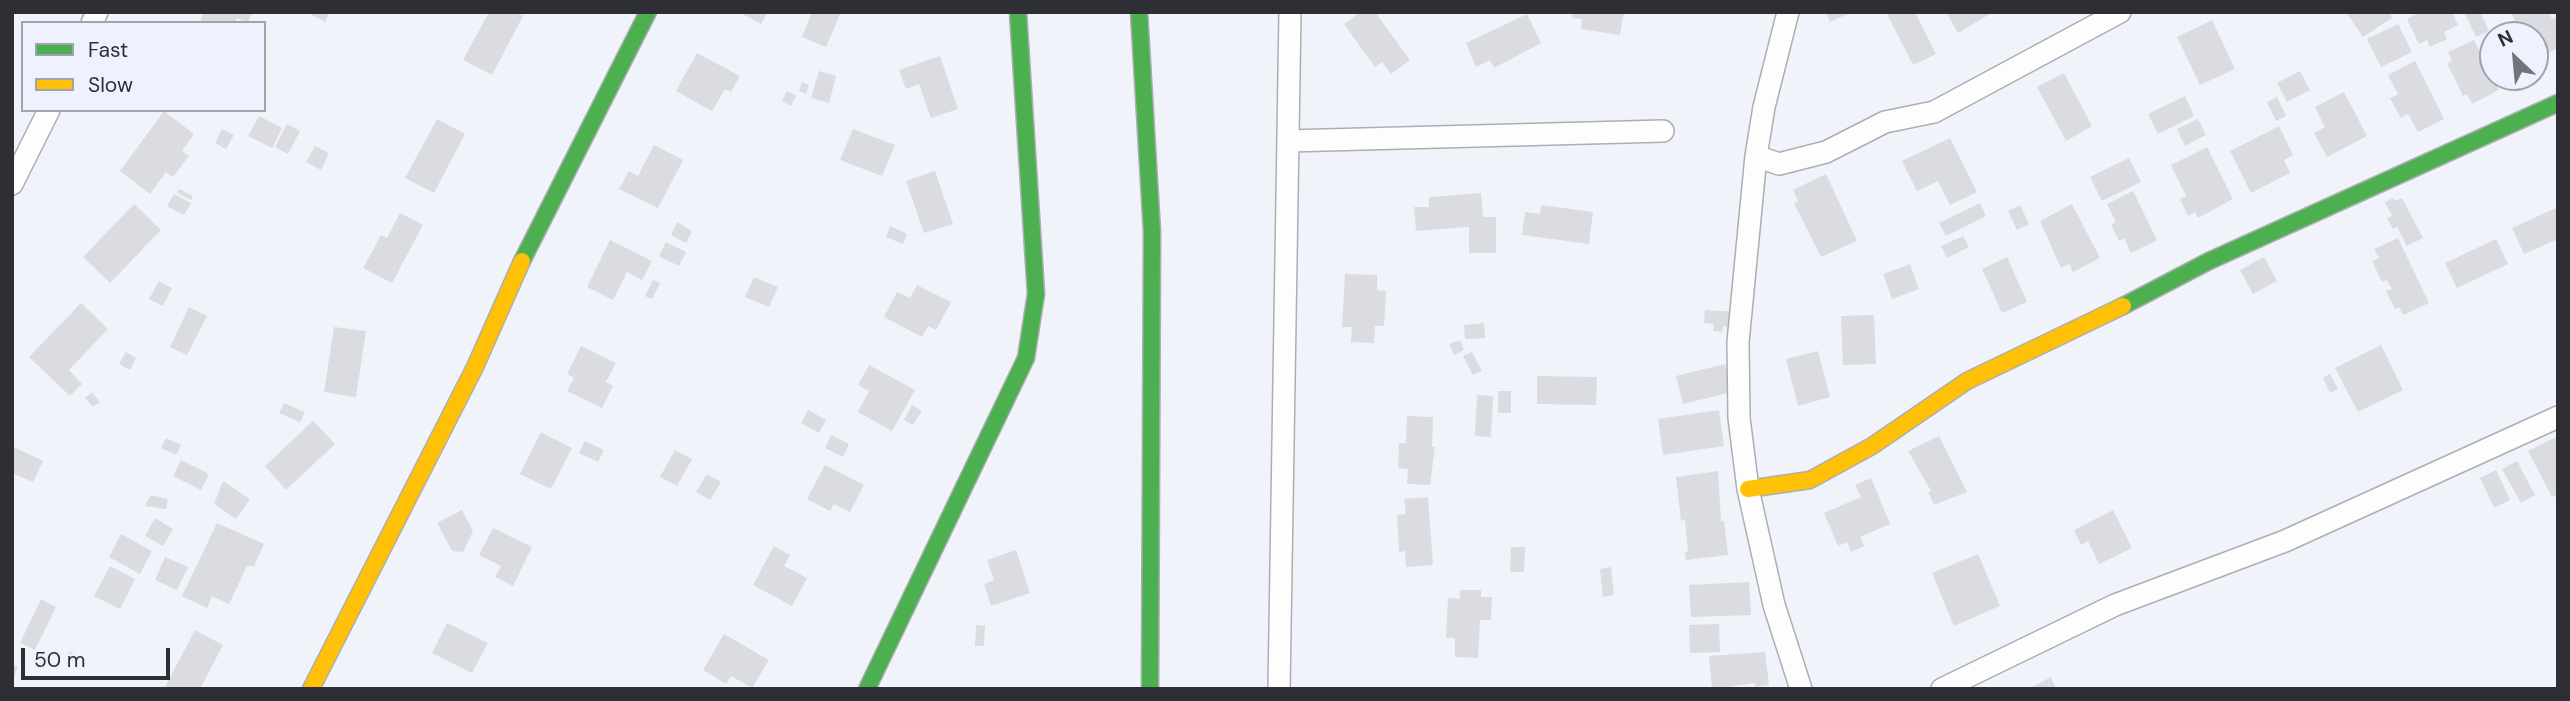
<!DOCTYPE html>
<html>
<head>
<meta charset="utf-8">
<style>
	body { margin:0 }
	#map { position:relative; width:2570px; height:701px; overflow:hidden; background:#f1f3fa; font-family:"DM Sans",sans-serif }
	canvas { display:block }
	.frame { position:absolute; inset:0; border:14px solid #2d2f35; pointer-events:none }
	.legend { position:absolute; left:21px; top:21px; width:245px; height:91px; box-sizing:border-box; background:#edf2fe; border:2px solid #a0a4ae; margin:0; padding:9px 12px; list-style:none; font-size:21px; color:#2d2f35 }
	.legend li { display:flex; align-items:center; gap:14px; height:35px }
	.legend b { width:35px; border:2px solid #a0a4ae }
	.north { position:absolute; left:2479px; top:21px; width:70px; height:70px; box-sizing:border-box; background:#edf2fe; border:2px solid #a0a4ae; border-radius:50%; rotate:334deg; font-size:19px; font-weight:700; line-height:28px; text-align:center; color:#2d2f35 }
	.north::after { content:''; display:block; margin:auto; width:24px; height:32px; background:#72747a; clip-path:polygon(50% 0,100% 100%,50% 72%,0 100%) }
	.scale { position:absolute; left:21px; top:648px; width:149px; height:32px; box-sizing:border-box; border:4px solid #2d2f35; border-top:0; padding-left:9px; font-size:21px; line-height:24px; white-space:nowrap; color:#2d2f35; -webkit-text-stroke:5px #edf2fe; paint-order:stroke }
</style>
</head>
<body>
<div id="map">
<canvas width="2570" height="701"></canvas>
<div class="frame"></div>
<ul class="legend">
<li><b style="height:9px;background:#4caf50"></b>Fast</li>
<li><b style="height:9px;background:#ffc107"></b>Slow</li>
</ul>
<div class="north">N</div>
<div class="scale">50 m</div>
</div>
<script>
const c = document.querySelector('canvas').getContext('2d');
c.lineJoin = 'round';
function fill(path, color) { c.fillStyle = color; c.fill(path, 'evenodd'); }
function stroke(path, color, width, dash) { c.strokeStyle = color; c.lineWidth = width; c.lineCap = dash ? 'butt' : 'round'; c.setLineDash(dash || []); c.stroke(path); }
fill(new Path2D(`
	M204,12H253L247,23L237,18L235,23H199Z
	M313,12H330L325,22L312,15Z
	M489,12H515L523,16L492,75L463,60Z
	M739,12H768L761,24Z
	M812,12H841L826,47L802,37Z
	M1361,12H1375L1410,60L1391,74L1382,62L1375,67L1344,24Z
	M1573,12H1624L1620,35L1581,29L1582,19L1572,18Z
	M1826,12H1852L1830,22Z
	M1886,12H1915L1936,54L1913,65Z
	M1946,12H1993L1958,33Z
	M2346,12H2390L2392,18L2363,37Z
	M2421,12H2452L2458,25L2444,32L2447,39L2430,47L2427,40L2419,44L2407,19Z
	M2464,12H2480L2489,31L2476,37Z
	M2511,12H2549L2552,19L2557,17L2558,48L2535,59V35H2522Z
	M1527,14L1541,43L1494,68L1490,60L1476,67L1466,43Z
	M2212,20L2235,69L2200,85L2177,37Z
	M2398,24L2412,52L2381,67L2367,39Z
	M2474,40L2499,90L2472,104L2467,94L2463,96L2447,63L2452,61L2448,52Z
	M697,53L740,76L731,92L725,89L712,111L676,91Z
	M940,56L958,109L931,118L919,84L906,89L899,70Z
	M2415,61L2444,119L2418,132L2408,114L2401,118L2390,98L2398,94L2388,75Z
	M819,71L836,76L829,103L811,98Z
	M2300,71L2310,90L2287,102L2277,83Z
	M2064,73L2092,126L2066,141L2037,87Z
	M802,82L809,85L806,94L799,91Z
	M787,91L796,96L791,106L782,101Z
	M2344,92L2367,136L2327,157L2314,133L2325,127L2315,107Z
	M2185,96L2194,116L2158,134L2148,114Z
	M2277,97L2286,116L2276,121L2267,102Z
	M164,111L194,134L182,151L189,156L173,177L166,172L150,194L120,171Z
	M259,116L282,128L272,148L248,136Z
	M437,119L465,134L434,193L405,178Z
	M2198,119L2206,135L2185,146L2177,129Z
	M287,124L300,131L288,154L275,147Z
	M2279,126L2293,155L2284,160L2290,173L2251,193L2230,151Z
	M222,129L234,135L226,149L215,143Z
	M853,129L895,145L882,176L840,160Z
	M1950,138L1977,192L1950,205L1938,181L1917,191L1902,161Z
	M654,145L683,160L658,208L619,189L629,171L638,176Z
	M315,146L329,153L321,170L306,162Z
	M2207,147L2233,199L2198,218L2195,212L2188,216L2180,199L2186,196L2171,165Z
	M2129,158L2141,182L2102,201L2090,177Z
	M935,171L953,224L924,233L906,181Z
	M1826,174L1857,241L1821,257L1794,203L1798,201L1793,190Z
	M179,189L193,196L191,200L177,193Z
	M2133,191L2157,240L2131,253L2124,238L2119,241L2111,225L2116,222L2107,204Z
	M1481,193L1483,217H1496V253H1469V227L1416,231L1414,207H1429V197Z
	M174,194L191,203L184,215L167,206Z
	M2393,198L2395,201L2402,198L2423,238L2407,246L2397,227L2393,229L2387,218L2392,216L2385,202Z
	M1980,203L1986,216L1946,236L1939,223Z
	M134,204L161,230L110,283L83,257Z
	M2072,204L2100,258L2073,272L2069,264L2061,268L2040,221Z
	M1541,205L1593,212L1589,244L1522,235L1525,212L1540,214Z
	M2020,205L2029,224L2017,230L2008,211Z
	M2558,207V239L2524,254L2512,228Z
	M400,213L423,225L392,283L363,268L381,235L387,238Z
	M677,222L692,231L686,243L671,235Z
	M890,226L907,234L903,244L886,237Z
	M1963,236L1969,247L1947,258L1941,246Z
	M2398,238L2429,303L2403,315L2399,307L2395,309L2386,291L2392,289L2387,280L2382,282L2372,261L2379,258L2374,249Z
	M2496,239L2508,264L2457,288L2445,263Z
	M610,240L652,261L642,280L627,272L613,300L587,287Z
	M666,242L686,252L679,266L659,256Z
	M2007,257L2027,302L2002,313L1982,269Z
	M2264,257L2277,281L2253,294L2240,270Z
	M1910,264L1919,289L1892,299L1883,274Z
	M1345,274L1377,275V290L1386,291L1384,326H1375L1374,343L1351,342L1352,327H1342Z
	M754,277L778,287L769,307L745,297Z
	M653,280L660,283L652,299L645,296Z
	M159,281L172,288L163,306L149,299Z
	M917,285L951,302L936,330L928,326L922,337L884,317L897,292L910,298Z
	M81,303L108,329L69,370L82,384L70,396L29,357Z
	M189,307L207,316L187,355L170,347Z
	M1705,310L1737,312L1736,327L1723,326L1722,332L1713,331L1714,324L1704,323Z
	M1874,315L1876,364L1843,365L1841,316Z
	M1484,323L1485,338L1465,339L1464,325Z
	M334,327L366,331L356,397L324,392Z
	M1460,340L1464,350L1454,355L1449,344Z
	M2381,345L2403,390L2358,412L2335,368Z
	M581,346L616,363L606,382L613,386L602,408L567,391L574,378L567,374Z
	M1818,351L1830,397L1798,406L1786,359Z
	M126,352L136,358L130,370L119,364Z
	M1472,352L1482,371L1473,375L1463,356Z
	M1725,364L1732,392L1683,404L1676,376Z
	M869,365L915,390L892,431L858,412L869,391L858,385Z
	M2330,374L2338,389L2330,393L2323,378Z
	M1537,376L1597,377L1596,405L1537,404Z
	M1498,391H1511V413H1498Z
	M92,392L100,402L93,407L85,398Z
	M1477,395L1493,396L1491,437L1475,436Z
	M284,403L305,412L300,422L279,413Z
	M912,405L922,411L913,425L904,420Z
	M808,410L826,420L819,433L801,423Z
	M1719,410L1724,446L1663,455L1658,419Z
	M1407,416L1433,417L1432,447H1435L1430,485L1407,484L1408,469L1398,468L1399,443H1406Z
	M313,421L335,444L286,490L265,466Z
	M541,432L572,448L551,489L520,474Z
	M831,435L849,444L843,457L825,448Z
	M1939,436L1967,492L1934,505L1928,492L1931,491L1908,451Z
	M2558,436V494L2552,497L2528,451Z
	M166,438L181,445L176,455L161,448Z
	M585,441L604,450L598,462L579,453Z
	M12,446L43,461L33,482L12,473Z
	M675,450L692,459L677,486L660,477Z
	M181,460L209,474L201,490L173,476Z
	M2517,461L2535,495L2521,503L2502,469Z
	M825,465L864,485L850,512L834,504L830,511L807,499Z
	M2496,470L2510,500L2494,508L2480,478Z
	M1718,471L1721,521H1724L1728,555L1686,560L1685,552H1688L1685,520L1681,521L1676,477Z
	M707,474L721,482L710,500L696,492Z
	M1871,478L1890,524L1860,537L1864,546L1851,552L1847,542L1838,546L1824,513L1861,497L1855,485Z
	M223,481L250,499L236,519L214,504Z
	M151,495L168,499L166,509L145,506Z
	M1428,497L1433,565L1406,567L1405,551L1399,552L1397,515L1406,514L1404,499Z
	M462,510L473,531L463,552L452,551L437,523Z
	M2113,510L2132,548L2099,564L2088,541L2081,545L2074,530Z
	M155,518L173,529L163,546L145,536Z
	M217,523L264,544L254,566H247L229,604L212,596L207,608L182,596Z
	M493,528L532,547L513,586L495,577L501,566L479,555Z
	M121,534L152,551L140,574L109,557Z
	M774,546L790,555L784,566L807,578L792,606L753,585Z
	M1511,547H1525L1524,572H1510Z
	M1016,550L1030,593L991,606L984,584L994,580L987,560Z
	M1978,554L2000,606L1954,626L1932,573Z
	M165,557L188,567L177,590L155,580Z
	M110,566L135,579L120,609L94,596Z
	M1611,567L1614,595L1603,597L1600,569Z
	M1749,582L1751,615L1691,617L1689,585Z
	M1460,590H1481V597H1492L1491,620H1480L1478,658L1455,657V638H1446L1448,598L1460,599Z
	M41,599L56,607L35,650L20,643Z
	M447,623L488,643L472,673L432,653Z
	M1719,624L1720,652L1690,653L1689,625Z
	M976,625L985,626L984,646H975Z
	M195,630L223,645L200,689H164Z
	M724,634L769,660L752,688L731,676L726,684L703,670Z
	M69,651L76,654L72,664L65,661Z
	M1765,652L1769,685L1755,687V683L1712,689L1709,656Z
	M12,664L18,667L12,682Z
	M2051,677L2056,689H2028Z`), '#dadce2');
const street = new Path2D(`
	M1788,12L1764,107L1756,156L1738,342L1739,418L1748,489L1774,605L1801,689
	M92,23L97,12
	M1288,141L1663,131
	M1756,156L1779,164L1826,152L1885,122L1934,112L2120,12
	M12,184L49,110
	M1279,689L1290,12
	M1942,689L2115,605L2285,541L2558,417`);
const fast = new Path2D(`
	M1139,12L1152,232L1150,689
	M522,261L648,12
	M2123,306L2209,261L2558,103
	M867,689L1026,358L1036,294L1018,12`);
const slow = new Path2D(`
	M1748,489L1810,480L1872,446L1967,381L2123,306
	M311,689L475,367L522,261`);
stroke(street, '#acaeb3', 24);
stroke(fast, '#acaeb3', 19);
stroke(slow, '#acaeb3', 19);
stroke(street, '#fdfdfe', 21);
stroke(fast, '#4caf50', 16);
stroke(slow, '#ffc107', 16);
</script>
</body>
</html>
